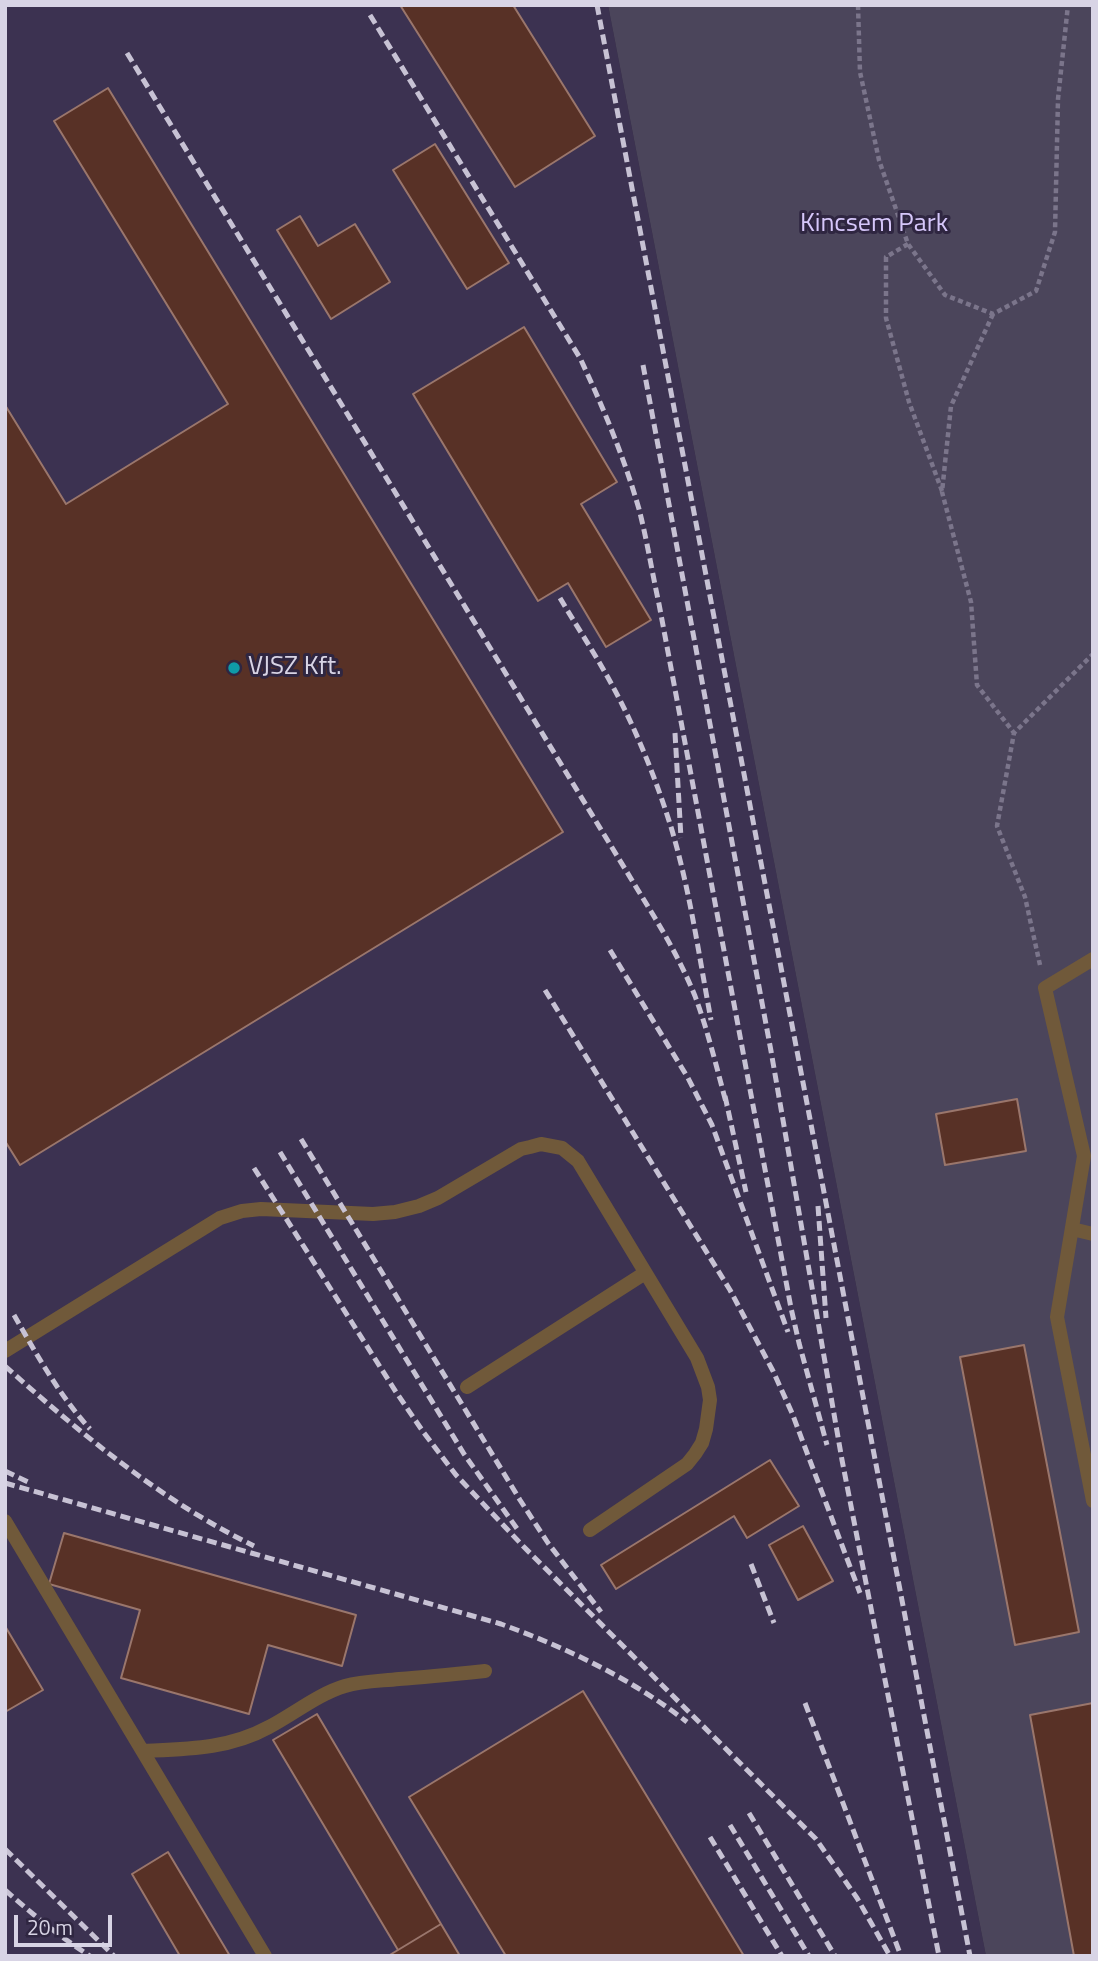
<!DOCTYPE html>
<html>
<head>
<meta charset="utf-8">
<style>
	body { margin:0 }
	#map { position:relative; width:1098px; height:1961px; overflow:hidden; background:#2f2641; font-family:"Titillium Web",sans-serif }
	canvas { display:block }
	.frame { position:absolute; inset:0; border:7px solid #d8d4e5; pointer-events:none }
	.scale { position:absolute; left:14px; top:1915px; width:98px; height:32px; box-sizing:border-box; border:4px solid #d8d4e5; border-top:0; padding-left:9px; font-size:21px; line-height:24px; white-space:nowrap; color:#d8d4e5; -webkit-text-stroke:5px #2f2641; paint-order:stroke }
</style>
</head>
<body>
<div id="map">
<canvas width="1098" height="1961"></canvas>
<div class="frame"></div>
<div class="scale">20 m</div>
</div>
<script>
const c = document.querySelector('canvas').getContext('2d');
c.lineJoin = 'round';
function fill(path, color) { c.fillStyle = color; c.fill(path, 'evenodd'); }
function stroke(path, color, width, dash) { c.strokeStyle = color; c.lineWidth = width; c.lineCap = dash ? 'butt' : 'round'; c.setLineDash(dash || []); c.stroke(path); }
function write(font, color, halo, rows, align = 'center') {
  c.font = font + ' "Titillium Web",sans-serif'; c.lineWidth = 6; c.setLineDash([]); c.textBaseline = 'middle'; c.strokeStyle = halo; c.fillStyle = color; for (const [text, x, y, turn = 0] of rows) {
    c.save(); c.translate(x, y); c.rotate((+turn || 0) * Math.PI / 180); c.textAlign = isNaN(turn) ? turn : align; if (halo) c.strokeText(text, 0, 0); c.fillText(text, 0, 0); c.restore();
  }
}
fill(new Path2D(`
	M5,5H608L986,1956H5Z`), '#3c3251');
fill(new Path2D(`
	M608,5H1093V1956H986Z`), '#4b455b');
const building = new Path2D(`
	M400,5H513L595,136L515,187Z
	M108,88L563,832L20,1165L5,1141V405L66,504L228,404L54,121Z
	M435,144L509,263L467,289L393,170Z
	M300,216L318,246L355,224L390,282L331,319L277,230Z
	M524,327L617,482L581,504L651,620L606,647L568,583L538,601L413,394Z
	M1017,1099L1026,1151L945,1165L936,1114Z
	M1024,1345L1079,1632L1015,1645L960,1357Z
	M770,1460L799,1506L747,1538L734,1516L616,1589L601,1565Z
	M803,1526L833,1581L798,1600L769,1545Z
	M64,1533L356,1615L342,1666L268,1645L249,1714L121,1678L140,1610L49,1584Z
	M5,1626L43,1690L5,1712Z
	M583,1691L744,1956H506L409,1797Z
	M1093,1703V1956H1074L1030,1715Z
	M317,1714L441,1924L398,1950L273,1740Z
	M168,1852L230,1956H180L132,1874Z
	M441,1924L460,1956H388L398,1950Z`);
fill(building, '#583126');
stroke(building, '#9a766c', 2);
stroke(new Path2D(`
	M858,5L860,72L879,160L908,244L945,295L993,314L1036,291L1055,232L1058,99L1068,5
	M908,244L886,257V318L909,402L942,491
	M993,314L951,406L942,492L971,602L977,685L1014,733
	M1040,965L1025,897L997,826L1014,733L1093,654`), '#7b758b', 4.5, [5, 3.5]);
stroke(new Path2D(`
	M1093,959L1045,988L1084,1156L1057,1317L1093,1501
	M1072,1229L1093,1234
	M5,1351L220,1218L242,1211L261,1209L373,1214L395,1212L419,1206L438,1198L521,1149L530,1147L541,1144L562,1148L578,1161L697,1358L708,1387L710,1400L706,1429L702,1443L695,1454L687,1464L590,1530
	M467,1387L645,1273
	M5,1521L265,1956
	M143,1751C187,1749 229,1749 269,1727C294,1714 318,1694 345,1686C362,1681 381,1681 399,1679C427,1677 456,1674 485,1671`), '#70593a', 14);
stroke(new Path2D(`
	M597,5L970,1956
	M370,15L580,358C603,407 624,457 639,509C647,540 652,572 659,604L791,1308L799,1343L827,1445
	M127,53L655,918C670,943 684,969 695,996C708,1031 717,1069 727,1106
	M643,365L771,1051L842,1460L939,1956
	M560,598C577,627 596,655 612,685C636,729 656,779 671,827C690,890 699,956 711,1020
	M675,733L681,838
	M610,950L688,1078L712,1125L788,1332
	M545,990L730,1290L773,1371L792,1413L860,1593
	M725,1096L746,1192
	M301,1139L520,1500L548,1543L601,1612
	M280,1152L464,1454L518,1530
	M254,1168L396,1392L424,1433L456,1475L523,1546L816,1839L857,1898L890,1956
	M818,1206L826,1318
	M14,1315C37,1355 59,1395 90,1429
	M5,1366C81,1434 162,1501 254,1546
	M5,1471L28,1482
	M5,1483L501,1624C567,1648 632,1679 687,1722
	M751,1564L774,1623
	M805,1703L901,1956
	M749,1813L835,1956
	M730,1825L809,1956
	M710,1837L782,1956
	M5,1849L114,1956
	M5,1890C32,1914 59,1936 90,1956`), '#c7c2d4', 5, [10, 5]);
for (const [x, y, r, color] of [
	[234,668,7,"#0f9aa8"]
]) { const dot = new Path2D(); dot.arc(x, y, r, 0, 2 * Math.PI); c.fillStyle = color; c.fill(dot); stroke(dot, '#2f2641', 2.5); }
write('26px', '#d6c7fa', '#2f2641', [
	["Kincsem Park",874,225]
]);
write('26px', '#d8d4e5', '#2f2641', [
	["VJSZ Kft.",248,668]
], 'left');
</script>
</body>
</html>
